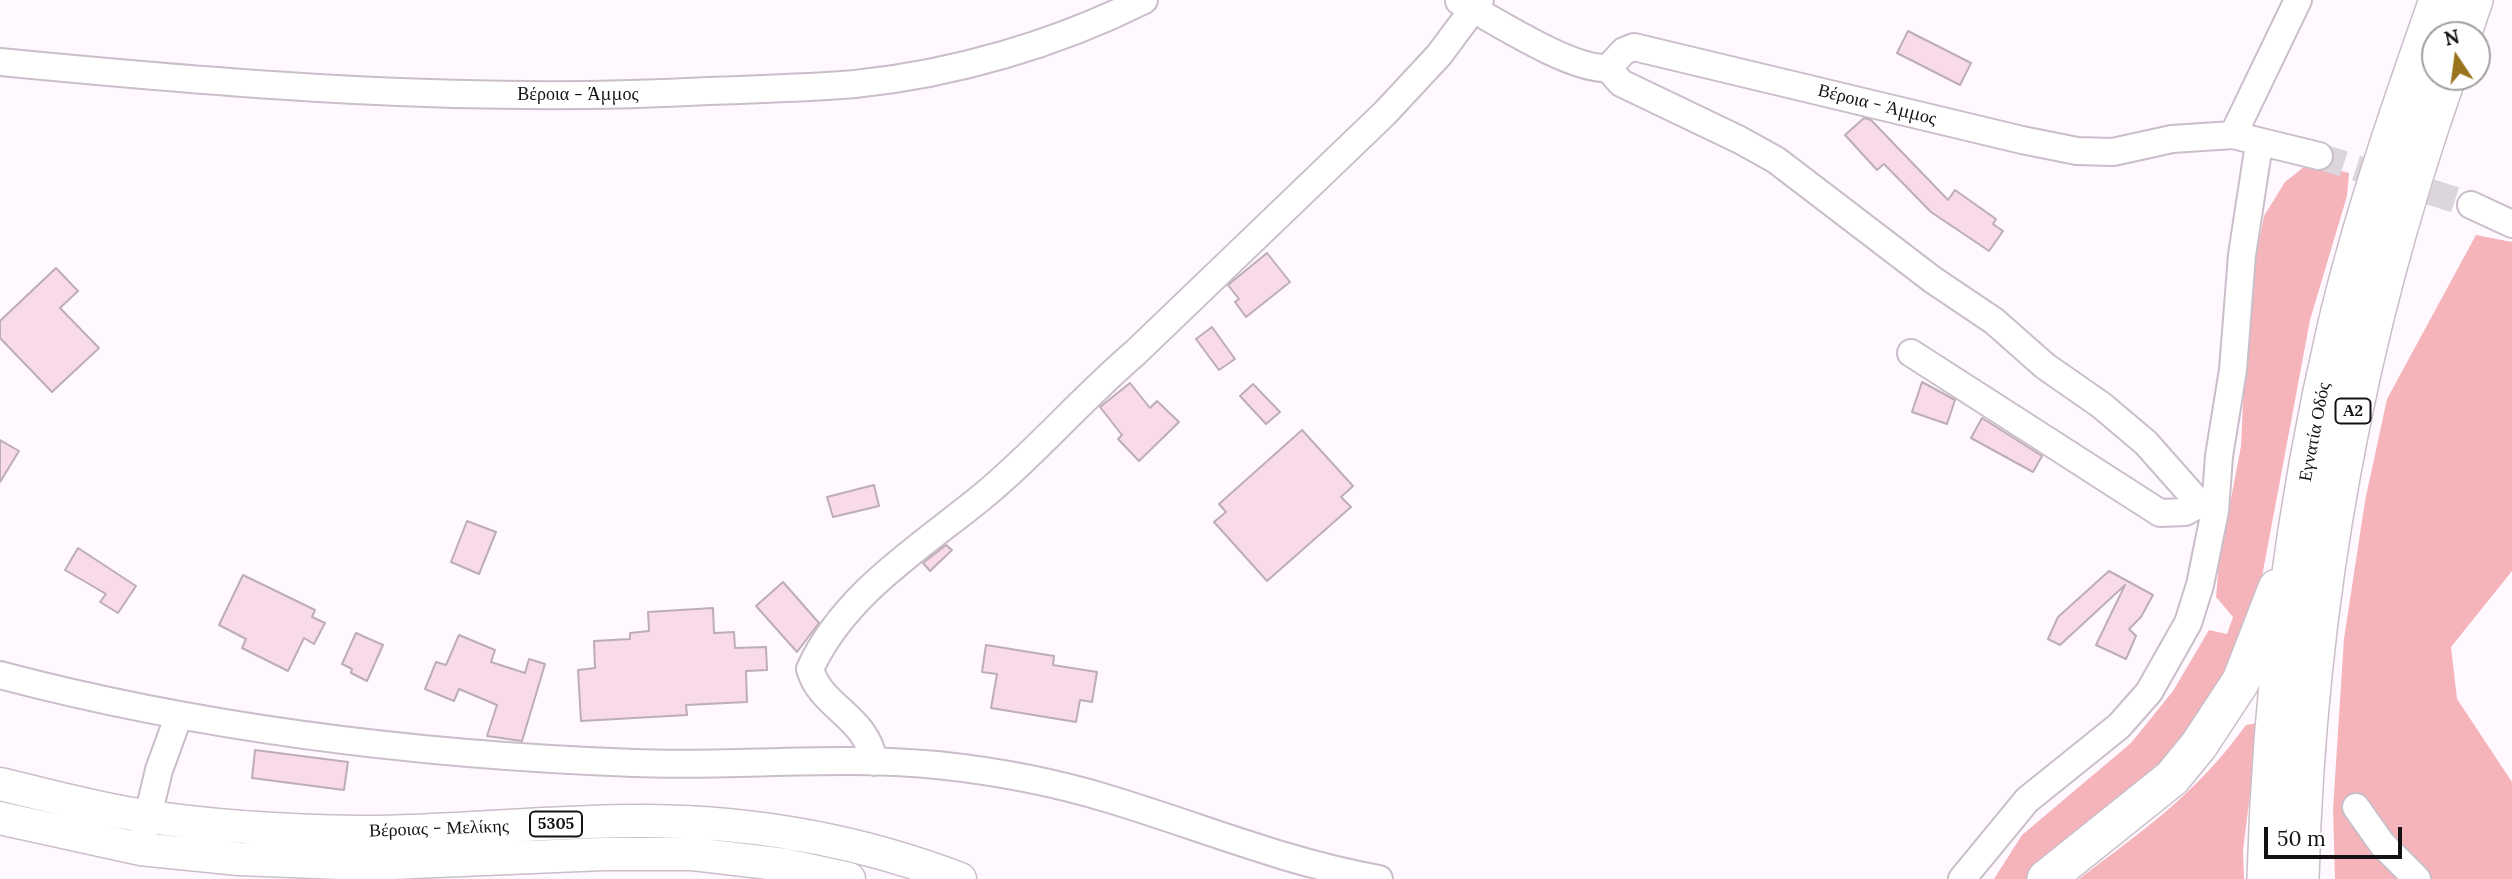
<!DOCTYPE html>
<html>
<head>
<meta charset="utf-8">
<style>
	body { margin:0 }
	#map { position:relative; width:2512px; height:879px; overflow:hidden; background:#fff8ff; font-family:Lora,serif }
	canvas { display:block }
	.north { position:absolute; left:2421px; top:21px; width:70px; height:70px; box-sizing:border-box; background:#fff; border:2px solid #a1a0a1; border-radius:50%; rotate:347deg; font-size:19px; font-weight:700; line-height:28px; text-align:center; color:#141114 }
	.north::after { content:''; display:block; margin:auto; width:24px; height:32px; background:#99741f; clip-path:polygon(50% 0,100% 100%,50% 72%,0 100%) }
	.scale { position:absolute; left:2264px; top:827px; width:138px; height:32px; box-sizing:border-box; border:4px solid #141114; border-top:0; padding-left:9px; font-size:21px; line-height:24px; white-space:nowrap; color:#141114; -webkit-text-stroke:5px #fff; paint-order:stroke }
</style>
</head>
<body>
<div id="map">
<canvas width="2512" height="879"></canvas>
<div class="north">N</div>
<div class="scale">50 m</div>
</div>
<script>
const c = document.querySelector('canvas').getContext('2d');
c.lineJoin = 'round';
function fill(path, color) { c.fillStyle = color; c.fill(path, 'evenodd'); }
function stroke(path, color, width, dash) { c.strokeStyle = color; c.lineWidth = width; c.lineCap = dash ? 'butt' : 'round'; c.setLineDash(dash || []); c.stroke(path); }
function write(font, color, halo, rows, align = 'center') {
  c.font = font + ' Lora,serif'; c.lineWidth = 5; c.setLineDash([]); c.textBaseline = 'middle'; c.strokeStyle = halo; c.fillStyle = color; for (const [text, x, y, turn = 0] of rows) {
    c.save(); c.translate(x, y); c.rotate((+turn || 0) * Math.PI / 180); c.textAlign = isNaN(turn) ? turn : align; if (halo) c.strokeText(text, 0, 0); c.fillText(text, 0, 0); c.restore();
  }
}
fill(new Path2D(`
	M2309,163L2349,173L2347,196L2310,320L2261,582L2241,653L2191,742L2030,879H1994L2022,835L2131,743L2173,691L2209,630L2227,634L2233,617L2216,597L2219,562L2241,446L2248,298L2264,216L2285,182Z
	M2476,235L2512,242V571L2451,647L2457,699L2512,782V879H2335L2333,809L2344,639L2365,501L2387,399Z
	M2259,723L2243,850L2244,879H2079C2145,829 2196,794 2246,725Z`), '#f5b4ba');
const building = new Path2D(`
	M1908,31L1971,63L1960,85L1897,53Z
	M1864,118L1871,120L1948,200L1955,190L1996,219L1993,224L2003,231L1989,251L1931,212L1884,164L1877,170L1845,135Z
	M1267,253L1290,282L1246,317L1235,302L1239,299L1228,285Z
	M56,268L78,291L60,308L99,348L52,392L0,338V321Z
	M1212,327L1235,359L1219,370L1196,339Z
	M1922,382L1955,400L1947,424L1912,412Z
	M1130,383L1150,408L1157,401L1179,422L1139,461L1118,439L1122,435L1100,407Z
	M1253,384L1280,412L1266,424L1240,396Z
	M1982,418L2042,456L2033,472L1971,438Z
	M1302,430L1353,486L1341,497L1351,507L1267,581L1214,522L1226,512L1219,504Z
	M0,440L19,451L0,482Z
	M874,485L879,506L833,517L827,497Z
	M467,521L496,532L479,574L451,562Z
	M946,545L952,550L930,571L923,563Z
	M78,548L136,586L118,613L100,602L106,594L65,570Z
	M2109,571L2153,595L2141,617L2129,629L2136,636L2126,659L2096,645L2125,585L2060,645L2048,639L2058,617Z
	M243,575L315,610L312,617L325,623L314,644L304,638L288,671L242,648L246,639L219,625Z
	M783,582L819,623L797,652L756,606Z
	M713,608L714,633L734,632L735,648L766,647L767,670L746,671L747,702L686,705L687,715L581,721L578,670L595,668L594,641L630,639V633L649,631L648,612Z
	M356,633L383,645L367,681L351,673L352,669L342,664Z
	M459,635L495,650L491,662L525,673L529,659L545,664L522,741L487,736L497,705L459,689L454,701L425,689L436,662L446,665Z
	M986,645L1054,656L1053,665L1097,672L1092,702L1080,700L1076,722L991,708L997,674L982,672Z
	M255,750L348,762L344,790L252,778Z`);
fill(building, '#f9dae8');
stroke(building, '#bdaeb5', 2);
stroke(new Path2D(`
	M2319,156L2471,205`), '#dcd5dc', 26, [26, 13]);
const minor = new Path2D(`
	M1459,1C1494,20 1572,71 1608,68L1624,51L1634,47L2022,140L2077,151L2113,152L2172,139L2233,135L2319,156
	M0,62C236,85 472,104 709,91C758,89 807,88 855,84C954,74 1056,44 1144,0
	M1608,68L1621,83L1740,140L1776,160L1933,280L1994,321L2045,366L2101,405L2146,443L2200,504L2215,511
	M2233,135L2298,0
	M2471,205L2512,224
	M1911,353L2160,513L2185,512L2200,504
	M0,675C204,729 423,755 634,763C734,767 836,755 937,765C994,771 1054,782 1109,799C1199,826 1287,863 1379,879
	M874,762C867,716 821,708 810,669C843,596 916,550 977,501C1033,456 1080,400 1135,353L1385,113L1439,55L1480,0
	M2356,807L2382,844L2417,879
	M140,849L159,770L179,715
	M1962,879L2027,800L2119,726L2149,692L2188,623L2200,585L2215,511L2219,456L2233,370L2242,255L2259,144`);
const major = new Path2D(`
	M0,784C48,795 96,809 145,816C216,827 290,831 362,832C458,832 553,820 648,821C754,822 861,841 960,879
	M0,818L140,849L239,859L367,864L603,854H693L785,865L849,879`);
const highway = new Path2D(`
	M2462,35L2474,0
	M2046,879L2172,778L2199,745L2241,681L2277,588
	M2266,879C2271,695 2294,508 2336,328C2362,217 2400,108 2438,0
	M2300,879C2307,606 2356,335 2447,77`);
stroke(minor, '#c9bec9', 30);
stroke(major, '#c9bec9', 35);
stroke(highway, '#c9bec9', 40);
stroke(minor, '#fff', 26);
stroke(major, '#fff', 32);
stroke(highway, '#fff', 37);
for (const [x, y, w] of [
	[2353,411,35],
	[556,824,52]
]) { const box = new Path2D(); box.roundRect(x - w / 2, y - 12.5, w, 25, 5); c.fillStyle = '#fff'; c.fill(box); stroke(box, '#141114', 2); }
write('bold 16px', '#141114', null, [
	["Α2",2353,411],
	["5305",556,824]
]);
write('18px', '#141114', '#fff', [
	["Βέροια - Άμμος",578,95],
	["Βέροια - Άμμος",1877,105,14],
	["Εγνατία Οδός",2315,432,-79],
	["Βέροιας - Μελίκης",439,829,-2]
]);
</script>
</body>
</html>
